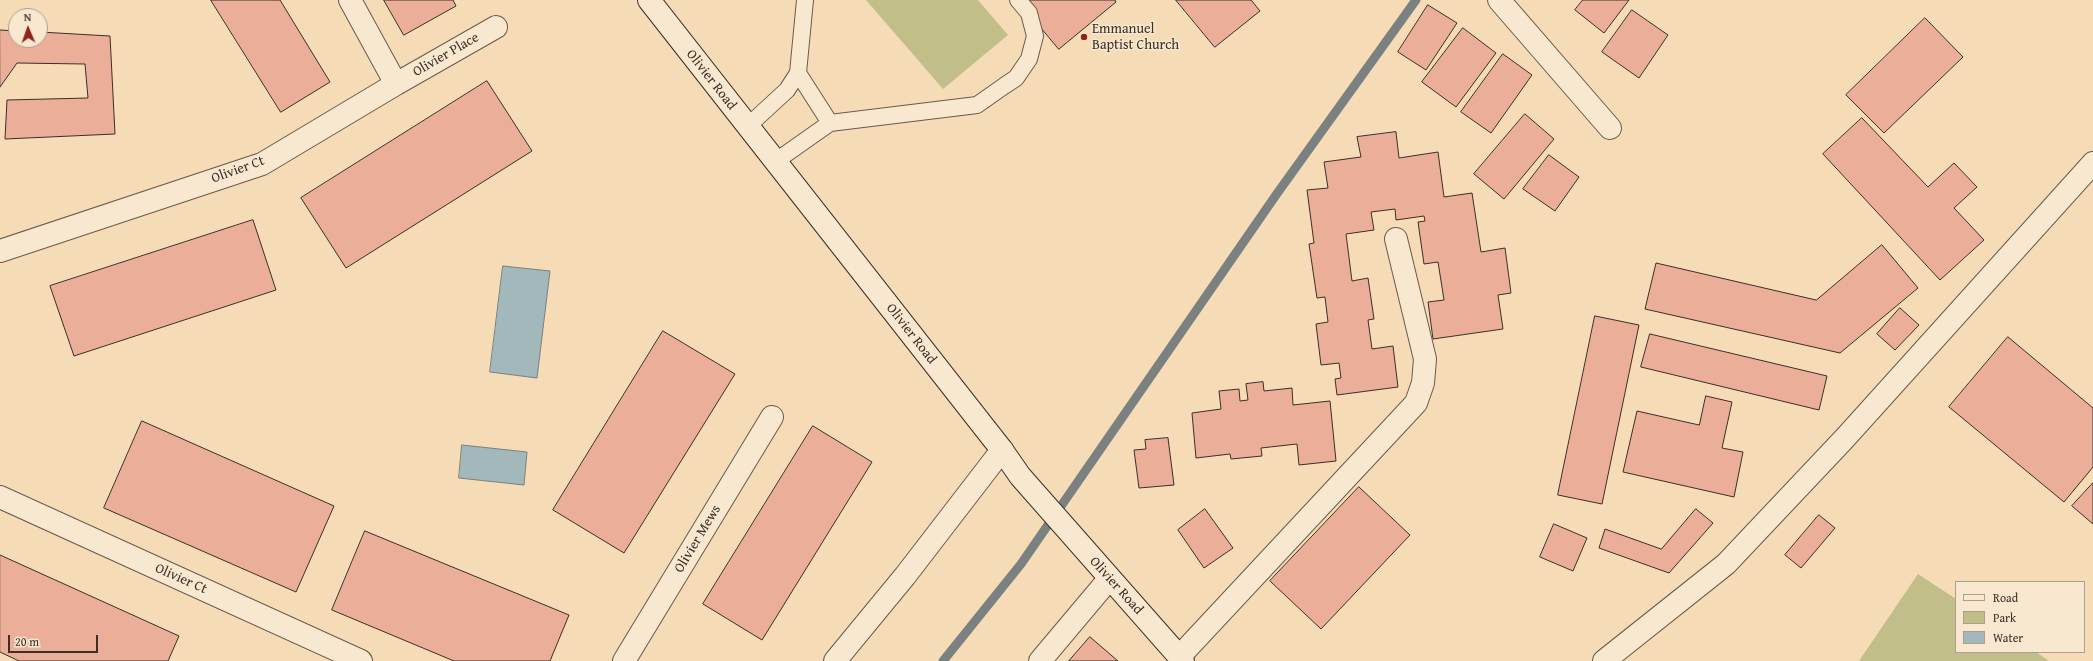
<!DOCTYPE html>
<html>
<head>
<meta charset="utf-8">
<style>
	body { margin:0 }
	#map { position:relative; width:2093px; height:661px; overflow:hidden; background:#f5dbb6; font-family:"Gentium Book Plus",serif }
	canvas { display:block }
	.legend { position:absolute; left:1955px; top:581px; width:130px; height:72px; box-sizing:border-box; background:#f8e8d0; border:1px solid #ad9e8d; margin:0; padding:5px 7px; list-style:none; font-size:12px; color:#3d2e28 }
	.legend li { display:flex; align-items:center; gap:8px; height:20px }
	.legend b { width:20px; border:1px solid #ad9e8d }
	.north { position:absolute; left:8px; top:8px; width:40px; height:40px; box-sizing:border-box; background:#f8e8d0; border:1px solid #ad9e8d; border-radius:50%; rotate:358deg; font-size:11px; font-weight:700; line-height:16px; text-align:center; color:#3d2e28 }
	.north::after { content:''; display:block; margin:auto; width:14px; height:18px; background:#8f2418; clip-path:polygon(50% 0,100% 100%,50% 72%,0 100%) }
	.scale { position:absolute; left:8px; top:635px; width:90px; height:18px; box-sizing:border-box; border:2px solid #3d2e28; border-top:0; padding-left:5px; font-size:12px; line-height:14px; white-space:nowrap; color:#3d2e28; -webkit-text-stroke:3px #f8e8d0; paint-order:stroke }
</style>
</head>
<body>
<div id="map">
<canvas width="2093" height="661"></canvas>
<ul class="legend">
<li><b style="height:5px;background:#f8e8d0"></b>Road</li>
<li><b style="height:11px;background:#c2be89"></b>Park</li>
<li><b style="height:11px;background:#a2b8ba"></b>Water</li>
</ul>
<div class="north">N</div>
<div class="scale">20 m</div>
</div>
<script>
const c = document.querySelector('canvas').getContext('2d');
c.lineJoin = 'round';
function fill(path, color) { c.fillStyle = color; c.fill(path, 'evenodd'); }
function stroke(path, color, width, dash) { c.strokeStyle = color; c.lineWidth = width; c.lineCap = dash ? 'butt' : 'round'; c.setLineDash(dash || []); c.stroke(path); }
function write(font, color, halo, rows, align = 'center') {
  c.font = font + ' "Gentium Book Plus",serif'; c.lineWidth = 3; c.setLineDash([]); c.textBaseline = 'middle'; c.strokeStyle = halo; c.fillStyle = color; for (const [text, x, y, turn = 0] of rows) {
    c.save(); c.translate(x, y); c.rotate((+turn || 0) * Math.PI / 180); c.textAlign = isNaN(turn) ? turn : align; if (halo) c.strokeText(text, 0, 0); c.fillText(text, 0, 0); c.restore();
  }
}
fill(new Path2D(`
	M866,0H978L1008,35L943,89Z
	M1918,574L1956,599V652H2036L2049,661H1859Z`), '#c2be89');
const water = new Path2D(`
	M503,266L550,271L537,378L490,372Z
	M462,445L527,452L524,485L459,478Z`);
fill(water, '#a2b8ba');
stroke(water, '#7a8180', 1);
stroke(new Path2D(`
	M943,661L1021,564L1276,195L1416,0`), '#7a8180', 9);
const building = new Path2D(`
	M211,0H280L330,82L281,112Z
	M384,0H453L456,6L404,35Z
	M1018,0H1115L1116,2L1059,49Z
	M1176,0H1251L1260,11L1215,47Z
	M1583,0H1629L1604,33L1575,10Z
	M1428,5L1457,23L1426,70L1398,52Z
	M1632,10L1668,35L1639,78L1602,52Z
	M1925,18L1963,57L1884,133L1846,95Z
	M1463,28L1496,53L1456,107L1422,82Z
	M0,30L16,31V40H40V32L110,36L115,134L5,139L7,100L88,98L85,64L17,63L0,87Z
	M1503,54L1532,75L1491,133L1461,112Z
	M487,81L532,151L346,268L301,198Z
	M1525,114L1554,139L1504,199L1474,174Z
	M1862,118L1928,187L1954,163L1977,187L1954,208L1984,240L1940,280L1823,154Z
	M1396,132L1399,158L1438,152L1444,197L1472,193L1481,252L1505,248L1511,293L1498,295L1503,329L1433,339L1428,302L1444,300L1438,262L1424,264L1418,222L1425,221L1424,216L1396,220L1395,209L1371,212L1374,230L1346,234L1352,281L1368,278L1374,319L1368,320L1372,349L1393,346L1398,387L1337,395L1335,379L1341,378L1339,363L1321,365L1316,324L1328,322L1325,297L1317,298L1309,244L1314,243L1307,190L1328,188L1324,162L1361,157L1357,137Z
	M1549,155L1579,177L1555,211L1523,189Z
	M253,220L276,290L74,356L50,286Z
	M1882,245L1918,288L1840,353L1645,309L1656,263L1816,300Z
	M1900,308L1919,325L1895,350L1877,334Z
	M1595,316L1639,325L1602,504L1558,495Z
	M663,331L735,374L624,553L553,510Z
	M1650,334L1827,376L1819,410L1641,367Z
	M2008,337L2093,408V467L2064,502L1949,407Z
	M1263,382L1264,391L1292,388L1293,405L1330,401L1336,461L1299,465L1297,444L1261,448L1262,456L1231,459L1230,454L1196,458L1192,413L1221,409L1219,391L1239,389L1240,401L1248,400L1246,384Z
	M1706,396L1732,402L1722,448L1743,452L1734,497L1623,472L1637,411L1699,425Z
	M142,421L334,506L296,592L104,508Z
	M813,426L872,462L762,640L703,604Z
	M1168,438L1174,485L1139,488L1134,450L1146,449L1145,440Z
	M2093,483V524L2072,506Z
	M1359,487L1410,535L1321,629L1270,581Z
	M1205,509L1233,548L1204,568L1178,530Z
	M1696,509L1713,523L1669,573L1599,548L1605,529L1661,549Z
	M1819,515L1835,528L1801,568L1785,555Z
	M1554,524L1587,538L1573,571L1540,557Z
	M365,531L569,615L550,661H454L332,610Z
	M0,555L179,636L168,661H19L0,652Z
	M1090,637L1118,661H1069Z`);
fill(building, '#ebae99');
stroke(building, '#3d2e28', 1);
const service = new Path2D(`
	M798,73L830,123
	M748,126L787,90L798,73L805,0
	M776,161L830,123L977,105L1004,86L1016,78L1029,59L1035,36L1029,13L1018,0`);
const minor = new Path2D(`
	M1499,0L1610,128
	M396,84L496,27
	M0,251L262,164L396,84L350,0
	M0,497L361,661
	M1179,657L1416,403L1423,383L1425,359L1396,239
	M624,661L772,417
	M835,661L905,576L1002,450
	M1040,661L1109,579
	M1604,661L1726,564L1845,438L2093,163`);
const secondary = new Path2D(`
	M649,0L1002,450L1020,476L1183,661`);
stroke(service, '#6b594c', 18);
stroke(minor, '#6b594c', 24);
stroke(secondary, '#3d2e28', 24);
stroke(service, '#f8e8d0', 16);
stroke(minor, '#f8e8d0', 22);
stroke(secondary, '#f8e8d0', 22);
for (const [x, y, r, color] of [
	[1084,37,4,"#8f2418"]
]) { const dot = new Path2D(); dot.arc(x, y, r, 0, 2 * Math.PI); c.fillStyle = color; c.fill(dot); stroke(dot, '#f8e8d0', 1.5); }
write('14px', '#3d2e28', '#f8e8d0', [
	["Emmanuel",1092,29],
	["Baptist Church",1092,45]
], 'left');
write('14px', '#3d2e28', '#f8e8d0', [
	["Olivier Place",446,55,-30],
	["Olivier Road",711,80,52],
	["Olivier Ct",238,170,-20],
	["Olivier Road",911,334,52],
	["Olivier Mews",698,539,-59],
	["Olivier Ct",181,579,24],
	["Olivier Road",1116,586,48]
]);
</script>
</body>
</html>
